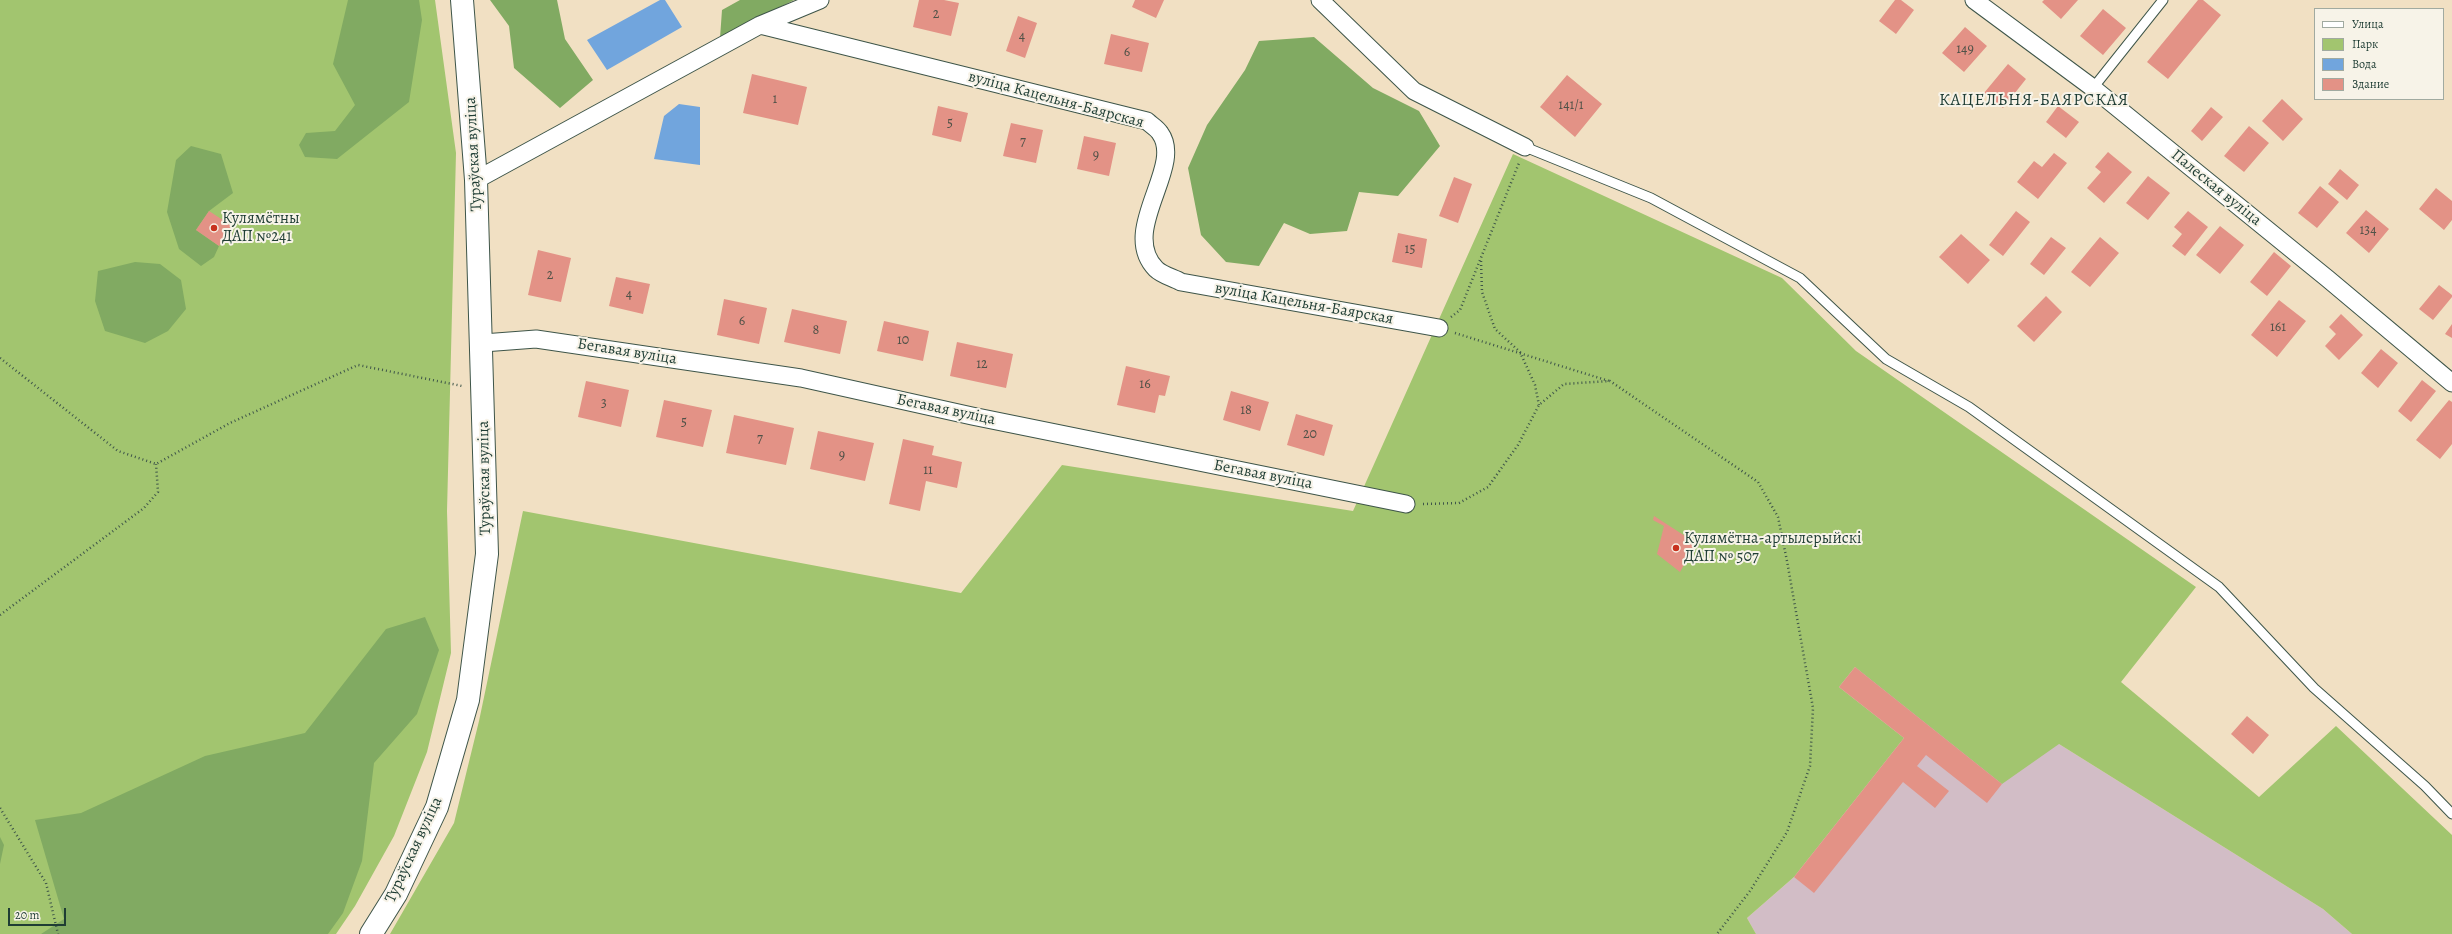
<!DOCTYPE html>
<html>
<head>
<meta charset="utf-8">
<style>
	body { margin:0 }
	#map { position:relative; width:2452px; height:934px; overflow:hidden; background:#f1e0c3; font-family:Alegreya,serif }
	canvas { display:block }
	.legend { position:absolute; left:2314px; top:8px; width:130px; height:92px; box-sizing:border-box; background:#f7f3e8; border:1px solid #a1aaa0; margin:0; padding:5px 7px; list-style:none; font-size:12px; color:#1f3d34 }
	.legend li { display:flex; align-items:center; gap:8px; height:20px }
	.legend b { width:20px; border:1px solid #a1aaa0 }
	.scale { position:absolute; left:8px; top:908px; width:58px; height:18px; box-sizing:border-box; border:2px solid #1f3d34; border-top:0; padding-left:5px; font-size:12px; line-height:14px; white-space:nowrap; color:#1f3d34; -webkit-text-stroke:3px #f7f3e8; paint-order:stroke }
</style>
</head>
<body>
<div id="map">
<canvas width="2452" height="934"></canvas>
<ul class="legend">
<li><b style="height:5px;background:#fff"></b>Улица</li>
<li><b style="height:11px;background:#a2c56f"></b>Парк</li>
<li><b style="height:11px;background:#71a5dd"></b>Вода</li>
<li><b style="height:11px;background:#e39286"></b>Здание</li>
</ul>
<div class="scale">20 m</div>
</div>
<script>
const c = document.querySelector('canvas').getContext('2d');
c.lineJoin = 'round';
function fill(path, color) { c.fillStyle = color; c.fill(path, 'evenodd'); }
function stroke(path, color, width, dash) { c.strokeStyle = color; c.lineWidth = width; c.lineCap = dash ? 'butt' : 'round'; c.setLineDash(dash || []); c.stroke(path); }
function write(font, color, halo, rows, align = 'center') {
  c.font = font + ' Alegreya,serif'; c.lineWidth = 4; c.setLineDash([]); c.textBaseline = 'middle'; c.strokeStyle = halo; c.fillStyle = color; for (const [text, x, y, turn = 0] of rows) {
    c.save(); c.translate(x, y); c.rotate((+turn || 0) * Math.PI / 180); c.textAlign = isNaN(turn) ? turn : align; if (halo) c.strokeText(text, 0, 0); c.fillText(text, 0, 0); c.restore();
  }
}
fill(new Path2D(`
	M1855,667L2059,744L2323,909L2352,934H1756L1747,918L1794,877L1904,738L1839,687Z`), '#d2bdc6');
fill(new Path2D(`
	M0,0H435L456,153L447,511L451,653L427,752L394,836L355,906L336,934H0Z
	M1513,154L1782,278L1856,351L2196,587L2121,682L2259,797L2336,726L2452,835V934H2352L2323,909L2059,744L2002,784L1855,667L1839,687L1904,738L1794,877L1747,918L1756,934H390L454,823L479,721L523,511L961,593L1062,465L1353,511Z`), '#a2c56f');
fill(new Path2D(`
	M348,0H419L422,20L409,102L337,159L305,157L299,145L306,133L335,131L355,105L333,64Z
	M490,0H557L565,39L593,80L560,108L514,68L509,26Z
	M740,0H794L720,38L722,10Z
	M1314,37L1373,88L1419,111L1440,146L1398,196L1359,192L1347,231L1310,234L1284,223L1259,266L1226,262L1201,235L1188,168L1207,125L1245,70L1259,41Z
	M191,146L221,154L233,193L209,211L196,230L219,246L214,257L201,266L179,249L167,212L176,160Z
	M135,262L160,264L181,280L186,309L168,331L145,343L105,331L95,301L98,271Z
	M425,617L439,650L417,714L374,763L362,861L343,913L328,934H41L64,919L35,820L81,813L205,756L305,733L386,629Z
	M0,837L4,845L0,864Z`), '#81aa62');
fill(new Path2D(`
	M660,0H665L682,27L607,70L587,40Z
	M679,104L700,107V165L654,159L664,116Z`), '#71a5dd');
fill(new Path2D(`
	M919,0H944L959,3L951,36L913,27Z
	M1135,0H1164L1156,18L1132,7Z
	M1895,0H1901L1914,10L1896,34L1879,21Z
	M2044,0H2078L2061,19L2042,2Z
	M2198,0H2203L2221,15L2168,79L2147,62Z
	M2103,9L2126,28L2103,55L2080,36Z
	M1018,16L1037,23L1025,58L1006,51Z
	M1965,27L1987,46L1964,72L1942,53Z
	M1111,34L1149,43L1142,72L1104,64Z
	M2008,64L2026,79L2003,108L1984,93Z
	M752,74L807,87L798,125L743,113Z
	M1567,75L1602,104L1575,137L1540,107Z
	M2282,99L2303,119L2283,141L2262,121Z
	M938,106L968,113L961,142L932,135Z
	M2058,106L2079,122L2066,138L2046,122Z
	M2211,107L2223,117L2202,141L2191,131Z
	M1011,123L1043,130L1036,163L1003,156Z
	M2249,126L2269,143L2244,172L2224,156Z
	M1084,136L1116,143L1109,176L1077,169Z
	M2108,152L2132,172L2104,203L2087,188L2101,172L2095,167Z
	M2054,153L2067,163L2038,199L2017,182L2034,161L2042,167Z
	M2340,169L2359,185L2347,200L2328,184Z
	M2148,176L2170,193L2148,220L2126,203Z
	M1454,177L1472,184L1458,223L1439,216Z
	M2320,186L2339,202L2317,228L2298,213Z
	M2436,188L2452,201V220L2444,230L2419,209Z
	M2366,210L2389,229L2369,253L2346,233Z
	M209,211L232,226L219,246L196,230Z
	M2016,211L2030,222L2003,256L1989,245Z
	M2188,211L2208,227L2185,256L2172,246L2182,234L2174,227Z
	M2220,226L2244,245L2220,274L2196,255Z
	M1398,233L1427,239L1422,268L1392,262Z
	M1961,234L1990,260L1968,284L1939,257Z
	M2051,237L2066,248L2044,275L2030,264Z
	M2100,237L2119,253L2090,287L2071,272Z
	M538,250L571,258L561,302L528,295Z
	M2274,252L2291,266L2267,296L2250,282Z
	M616,277L650,284L643,314L609,306Z
	M2439,285L2452,295V297L2433,320L2419,309Z
	M2046,296L2062,312L2034,342L2017,326Z
	M724,299L767,308L759,344L717,335Z
	M2279,300L2306,321L2277,357L2251,335Z
	M792,309L847,321L840,354L784,342Z
	M2341,314L2363,335L2339,360L2325,346L2336,334L2329,327Z
	M884,321L929,331L923,361L877,351Z
	M2452,324V338L2445,334Z
	M957,342L1013,354L1006,388L950,376Z
	M2381,349L2398,363L2378,388L2361,373Z
	M1126,366L1170,376L1165,396L1159,395L1155,413L1117,405Z
	M2422,380L2436,391L2411,422L2398,411Z
	M586,381L629,390L621,427L578,417Z
	M1231,391L1269,402L1260,431L1223,420Z
	M664,400L712,410L703,447L656,437Z
	M2449,400L2452,402V444L2440,459L2416,440Z
	M1296,414L1333,425L1324,456L1287,445Z
	M734,415L794,428L786,465L726,453Z
	M818,431L874,443L865,481L810,469Z
	M903,439L934,446L932,455L962,462L957,488L926,481L920,511L889,504Z
	M1654,516L1696,543L1680,572L1657,554L1664,526L1653,520Z
	M1855,667L2002,784L1987,803L1926,755L1917,766L1949,791L1935,808L1903,782L1814,893L1794,877L1904,738L1839,687Z
	M2247,716L2269,735L2253,754L2231,734Z`), '#e39286');
const service = new Path2D(`
	M2093,88L2163,0
	M1525,147L1651,198L1800,278L1886,359L1969,407L2219,587L2314,688L2425,786L2452,814`);
const minor = new Path2D(`
	M1320,0L1414,91L1525,147
	M1974,0L2093,88L2328,279L2452,383
	M760,25L1147,121C1151,125 1157,128 1160,133C1185,167 1118,230 1156,269C1162,275 1174,278 1181,282L1439,328
	M476,180L760,25L820,0
	M483,343L536,339L801,378L972,416L1406,504`);
const tertiary = new Path2D(`
	M371,934L396,894L437,807L468,700L487,554L476,180L462,0`);
stroke(service, '#3e5549', 11);
stroke(minor, '#3e5549', 19);
stroke(tertiary, '#3e5549', 24);
stroke(new Path2D(`
	M1481,261L1482,292L1495,329L1520,352L1535,385L1539,405
	M1451,317L1460,310L1519,163
	M1455,333L1609,381
	M0,358L118,451L156,464L230,423L358,365L462,386
	M1423,504L1459,503L1488,487L1518,445L1539,405L1564,384L1610,381L1758,482L1778,517L1787,561L1813,708L1810,766L1787,832L1750,891L1717,934
	M0,615L144,508L158,492L156,464
	M0,808L46,883L58,934`), '#3e5549', 2.5, [1, 3]);
stroke(service, '#fff', 9);
stroke(minor, '#fff', 17);
stroke(tertiary, '#fff', 22);
for (const [x, y, r, color] of [
	[214,228,4,"#c8321e"],
	[1676,548,4,"#c8321e"]
]) { const dot = new Path2D(); dot.arc(x, y, r, 0, 2 * Math.PI); c.fillStyle = color; c.fill(dot); stroke(dot, '#f7f3e8', 1.5); }
write('14px', '#505248', null, [
	["2",936,15],
	["4",1022,37],
	["149",1965,50],
	["6",1127,53],
	["1",775,100],
	["141/1",1571,106],
	["5",950,124],
	["7",1023,143],
	["9",1096,156],
	["134",2368,231],
	["15",1410,250],
	["2",550,276],
	["4",629,295],
	["6",742,322],
	["161",2278,328],
	["8",816,331],
	["10",903,341],
	["12",982,365],
	["16",1145,385],
	["3",604,404],
	["18",1246,411],
	["5",684,423],
	["20",1310,435],
	["7",760,440],
	["9",842,456],
	["11",928,471]
]);
write('16px', '#1f3d34', '#f7f3e8', [
	["вуліца Кацельня-Баярская",1056,100,15],
	["Тураўская вуліца",474,154,-93],
	["Палеская вуліца",2216,188,39],
	["вуліца Кацельня-Баярская",1304,304,10],
	["Бегавая вуліца",627,352,9],
	["Бегавая вуліца",946,410,12],
	["Бегавая вуліца",1263,475,11],
	["Тураўская вуліца",485,478,-91],
	["Тураўская вуліца",414,850,-65]
]);
write('16px', '#1f3d34', '#f7f3e8', [
	["Кулямётны",222,219],
	["ДАП №241",222,237],
	["Кулямётна-артылерыйскі",1684,539],
	["ДАП № 507",1684,557]
], 'left');
c.letterSpacing = '1px';
write('17px', '#1f3d34', '#f7f3e8', [
	["КАЦЕЛЬНЯ-БАЯРСКАЯ",2034,101]
]);
c.letterSpacing = '0px';
</script>
</body>
</html>
